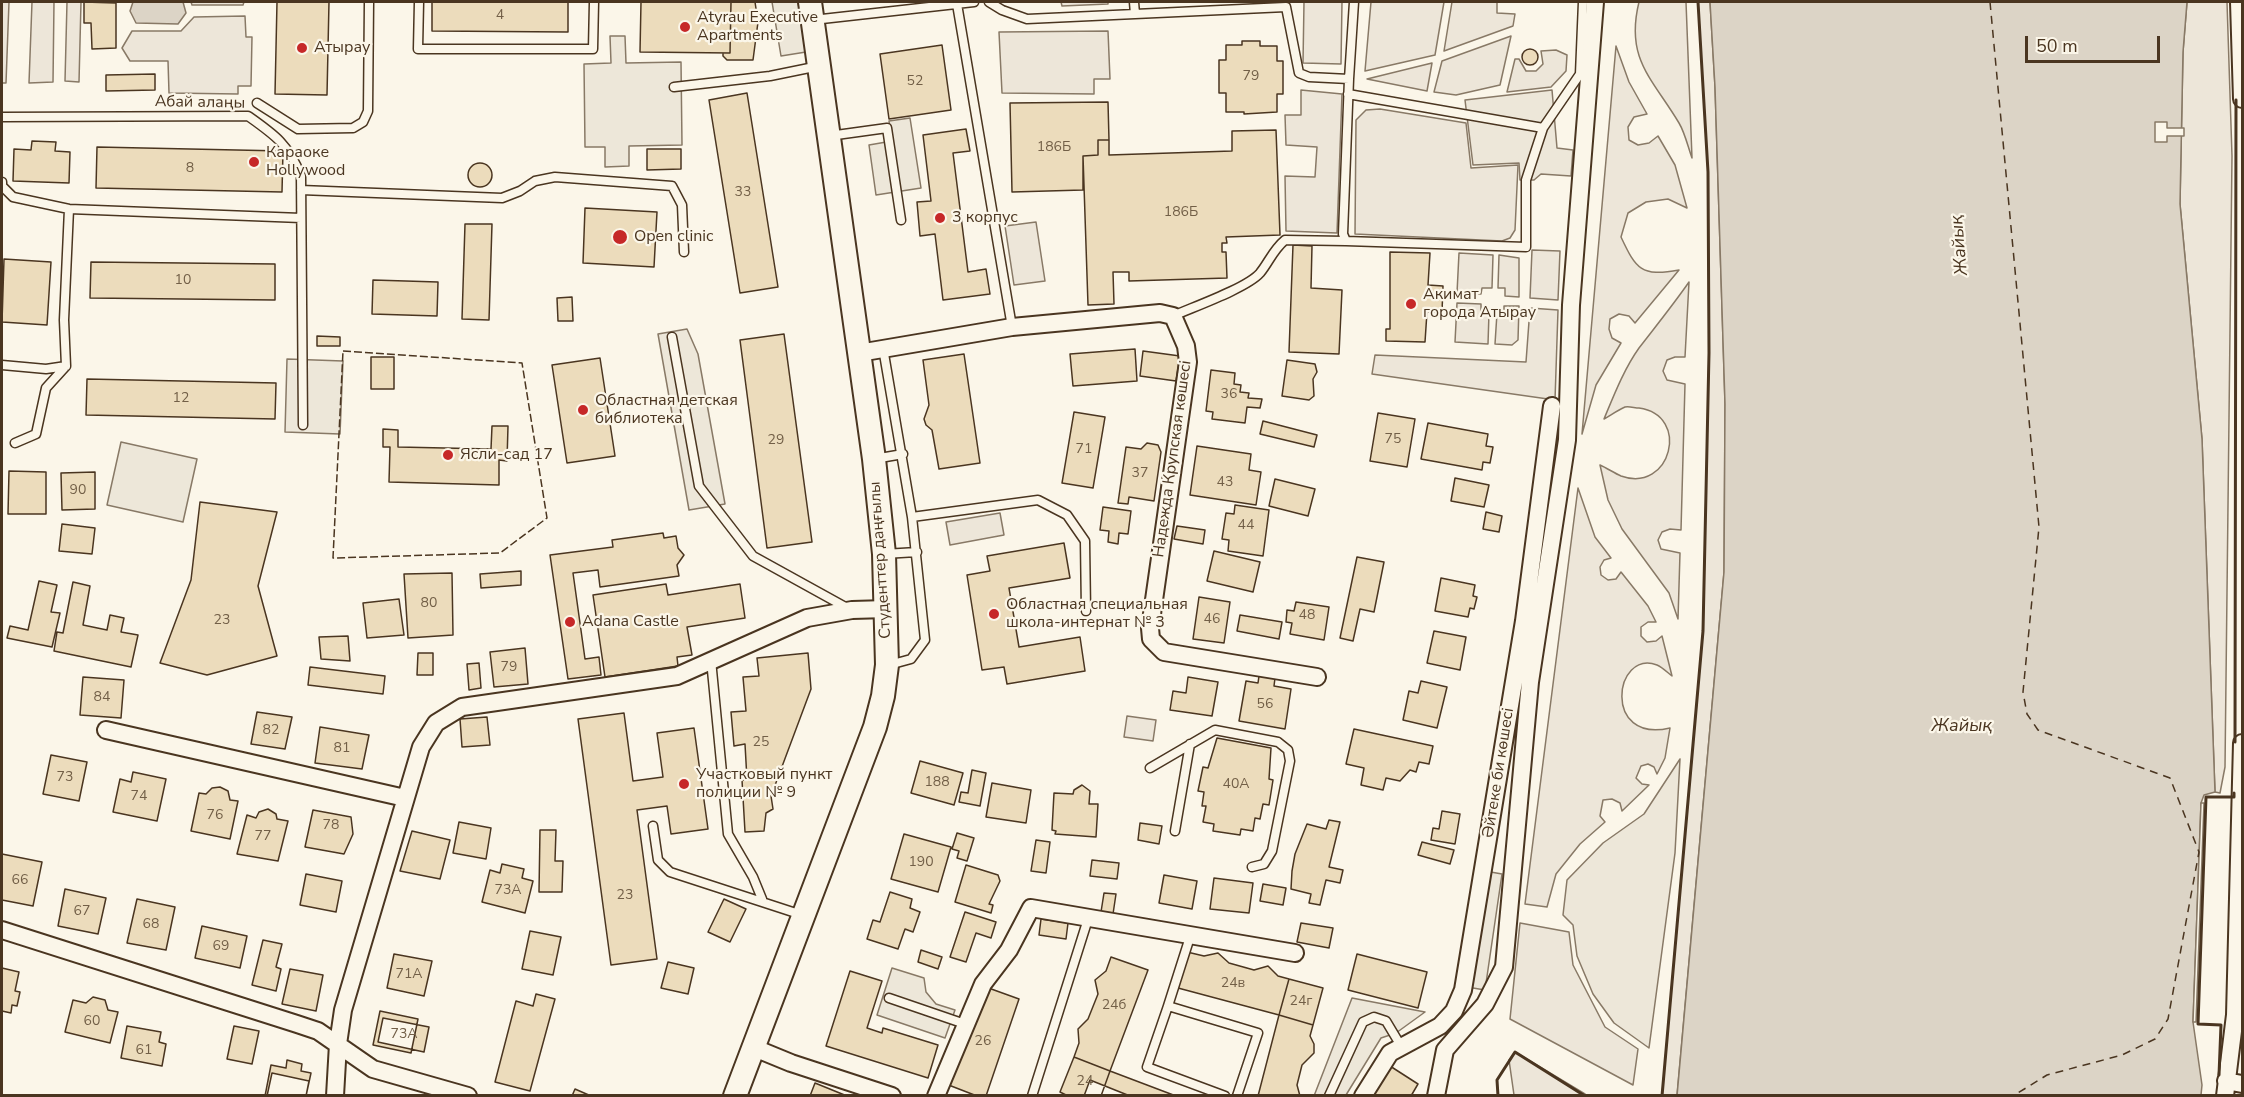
<!DOCTYPE html>
<html>
<head>
<meta charset="utf-8">
<style>
	body { margin:0 }
	#map { position:relative; width:2244px; height:1097px; overflow:hidden; background:#fbf6e9; font-family:"Nunito Sans",sans-serif }
	canvas { display:block }
	.frame { position:absolute; inset:0; border:3px solid #4a3520; pointer-events:none }
	.scale { position:absolute; left:2025px; top:36px; width:135px; height:27px; box-sizing:border-box; border:3px solid #4a3520; border-top:0; padding-left:8px; font-size:18px; line-height:21px; white-space:nowrap; color:#4a3520; -webkit-text-stroke:4px #fbf6e9; paint-order:stroke }
</style>
</head>
<body>
<div id="map">
<canvas width="2244" height="1097"></canvas>
<div class="frame"></div>
<div class="scale">50 m</div>
</div>
<script>
const c = document.querySelector('canvas').getContext('2d');
c.lineJoin = 'round';
function fill(path, color) { c.fillStyle = color; c.fill(path, 'evenodd'); }
function stroke(path, color, width, dash) { c.strokeStyle = color; c.lineWidth = width; c.lineCap = dash ? 'butt' : 'round'; c.setLineDash(dash || []); c.stroke(path); }
function write(font, color, halo, rows, align = 'center') {
  c.font = font + ' "Nunito Sans",sans-serif'; c.lineWidth = 4.5; c.setLineDash([]); c.textBaseline = 'middle'; c.strokeStyle = halo; c.fillStyle = color; for (const [text, x, y, turn = 0] of rows) {
    c.save(); c.translate(x, y); c.rotate((+turn || 0) * Math.PI / 180); c.textAlign = isNaN(turn) ? turn : align; if (halo) c.strokeText(text, 0, 0); c.fillText(text, 0, 0); c.restore();
  }
}
const green = new Path2D(`
	M2,2H9L6,83H2Z
	M32,2H54L53,82L29,83Z
	M67,2H81L79,82L65,81Z
	M191,2H244L243,5H192Z
	M1061,2H1108V4L1062,6Z
	M1304,2H1342L1341,64L1303,63Z
	M1371,2H1444L1435,55L1365,71Z
	M1452,2H1497V13L1515,14L1513,26L1444,51Z
	M1639,2H1686L1692,158C1688,147 1685,133 1679,123C1652,78 1625,59 1639,2Z
	M1698,2H1710L1715,87L1725,404L1724,572L1677,1095L1662,1096L1703,631L1709,353L1708,172Z
	M2187,2H2227L2232,156L2225,767L2220,793L2215,792L2202,439L2180,204L2183,52Z
	M245,16L246,37H252L251,86H238V94L169,93L168,61H130L122,48L132,31H181L194,17Z
	M1108,31L1110,79H1094V94L1002,93L999,32Z
	M1511,36L1500,85L1456,95L1434,92L1442,61Z
	M1616,46L1629,82L1647,114L1634,117L1628,127L1629,140L1638,145L1649,143L1658,136L1675,165L1687,208L1668,199L1646,202L1628,213L1621,237C1636,269 1641,277 1679,270L1635,323L1629,316L1619,314L1610,319L1609,329L1612,338L1621,343L1596,385L1582,434Z
	M1556,50L1567,55L1566,71L1551,87L1507,92L1515,59H1519L1526,71H1536L1543,64L1541,51Z
	M1432,63L1427,91L1367,79Z
	M1301,90L1342,94L1337,233L1286,231L1285,176L1315,177L1317,147L1286,145L1285,115H1301Z
	M1380,109L1466,123L1471,168L1518,165L1515,230L1510,238L1502,241L1355,234L1356,120L1366,110Z
	M1036,222L1045,281L1014,285L1005,226Z
	M1532,250L1560,251L1558,300L1530,298Z
	M1459,253L1493,255L1492,288H1482L1481,294L1457,293Z
	M1499,255L1519,258V297L1505,296V288H1498Z
	M1689,282L1685,357H1675L1667,360L1663,371L1667,380L1685,384L1681,530L1670,529L1662,532L1658,540L1661,549L1680,553L1678,619L1669,593L1622,529L1608,500L1600,465C1607,468 1614,473 1621,476C1671,494 1691,415 1639,408C1635,408 1629,406 1625,407C1618,410 1611,415 1604,419C1614,395 1624,369 1639,348C1656,326 1673,305 1689,282Z
	M1457,303L1481,304V312L1489,313L1488,344L1455,342Z
	M1504,306H1519L1518,340L1512,345L1495,344L1497,313H1504Z
	M1530,308L1558,310L1555,400L1372,374L1375,355L1526,362Z
	M1578,488L1595,537L1611,558L1604,560L1600,567L1601,575L1608,580L1616,579L1621,572L1648,606L1656,622H1648L1641,627V636L1647,642L1656,641L1662,636L1672,676C1668,673 1662,667 1657,665C1614,649 1602,744 1670,728L1665,758L1657,774L1654,767L1648,764L1641,766L1636,778L1642,784L1649,785L1622,811L1620,803L1612,799L1603,800L1600,816L1605,822L1580,844L1556,874L1547,907L1525,904Z
	M1000,513L1004,535L950,545L946,522Z
	M1127,716L1156,720L1153,741L1124,737Z
	M1520,923L1569,932L1573,965L1605,1027L1638,1049L1633,1085L1510,1019Z
	M1515,1052L1585,1094V1095H1514L1509,1060Z`);
fill(green, '#ede6d9');
stroke(green, '#887966', 1.5);
const parking = new Path2D(`
	M772,2H798L806,52L781,56Z
	M610,36H625L626,63L681,62L682,145L629,146V166L605,167V147H585L584,64L611,63Z
	M1552,90L1557,148L1573,150L1571,176L1541,174L1534,180H1520L1519,163L1473,165L1465,100Z
	M910,118L921,188L876,195L869,145L892,141L889,121Z
	M687,329L698,354L725,504L689,510L658,334Z
	M287,359L343,361L340,434L285,432Z
	M121,442L197,459L183,522L107,505Z
	M1680,759L1675,853L1649,1048L1614,1023L1593,994L1577,956L1573,925L1563,915L1567,880L1603,843L1644,814Z
	M1485,871L1502,874L1485,990L1467,987Z
	M892,968L924,978L926,992L936,1004L955,1010L945,1038L877,1015Z
	M1352,998L1425,1012L1396,1033L1381,1038L1346,1095L1314,1096Z`);
fill(parking, '#ede7d9');
stroke(parking, '#887966', 1.5);
const water = new Path2D(`
	M133,2H183L186,13L178,24L136,23L130,11Z
	M1710,2H2187L2183,52L2180,204L2202,439L2215,792L2204,795L2201,803L2193,1022L2202,1085L2201,1095L1677,1096L1724,572L1725,404L1715,87Z`);
fill(water, '#dcd4c6');
stroke(water, '#887966', 1.5);
const pier = new Path2D(`
	M2155,122H2167V128H2184V136H2167V142H2155Z
	M2201,803H2204L2196,1022H2193Z`);
fill(pier, '#fbf6e9');
stroke(pier, '#887966', 1.5);
stroke(new Path2D(`
	M1990,2L2039,527L2023,692L2027,714L2038,730L2170,778L2199,852L2168,1019L2155,1039L2122,1055L2047,1075L2013,1096`), '#4a3520', 1.5, [8, 6]);
const building = new Path2D(`
	M84,2L116,3V48L92,49L91,23H84Z
	M277,2H329L327,95L275,94Z
	M432,2H568V32L432,31Z
	M641,2H731L730,53L640,52Z
	M731,2H755L758,22L753,60H727L723,56V53H730Z
	M1242,41H1260V46H1277V61H1283V94H1277V112L1244,114V112H1226V93H1219V60H1226V45H1242Z
	M942,45L951,110L889,119L880,54Z
	M1522 57a8 8 0 1 1 16 0a8 8 0 1 1-16 0Z
	M155,74V90L106,91V75Z
	M747,93L778,287L740,293L709,100Z
	M1108,102L1109,140H1098V155L1083,156V190L1012,192L1010,103Z
	M966,129L970,151L953,153L968,272L986,269L990,294L943,300L935,234L920,236L917,202L931,201L923,135Z
	M1276,130L1280,235L1226,237L1227,243H1222V252H1226L1227,278L1129,281V272H1113L1114,304L1088,305L1083,156L1098,155V140H1109V155L1232,151V131Z
	M32,141L56,142L55,151L70,152L69,183L13,181L14,149L31,150Z
	M97,147L283,151L282,192L96,188Z
	M647,149H681V169L647,170Z
	M468 175a12 12 0 1 1 24 0a12 12 0 1 1-24 0Z
	M585,208L657,212L654,267L583,263Z
	M465,224H492L489,320L462,319Z
	M1293,245L1312,246L1311,288L1342,290L1339,354L1289,352Z
	M1390,252L1430,253L1428,285L1443,286L1442,312H1427L1425,342L1386,341V329H1390Z
	M4,259L51,262L47,325L2,322Z
	M91,262L275,264V300L90,298Z
	M373,280L438,282L437,316L372,314Z
	M572,297L573,321H558L557,298Z
	M784,334L812,542L767,548L740,340Z
	M317,336L340,337V346H317Z
	M1135,349L1137,381L1073,386L1070,354Z
	M1143,351L1180,356L1176,381L1140,376Z
	M964,354L980,463L939,469L932,430L926,425L924,419L929,405L923,360Z
	M371,357H394V389H371Z
	M600,358L615,456L567,463L552,365Z
	M1287,360L1315,364L1317,372L1313,379L1314,396L1309,400L1282,396Z
	M1211,370L1235,373L1234,384L1241,385L1240,392L1249,393L1248,398L1262,399L1260,408L1247,407L1245,423L1212,419L1213,412L1206,411Z
	M87,379L276,383L275,419L86,415Z
	M1074,412L1105,417L1093,488L1062,483Z
	M1378,413L1415,419L1407,467L1370,461Z
	M1263,421L1317,435L1314,447L1260,434Z
	M1428,423L1488,434L1486,446L1493,447L1490,463L1483,462L1482,470L1421,459Z
	M492,426H508L507,461L499,460V485L389,482L390,447H383V429L398,430V447L491,449Z
	M1147,443L1158,445L1161,452L1154,501L1129,497L1128,504L1118,503L1126,447L1141,449Z
	M1197,446L1251,454L1249,470L1261,472L1256,505L1190,495Z
	M9,471L46,472V514H8Z
	M95,472V509L62,510L61,473Z
	M1455,478L1489,485L1484,507L1451,501Z
	M1275,479L1315,489L1308,516L1269,506Z
	M200,502L277,512L258,586L277,656L207,675L160,663L191,580Z
	M1235,505L1269,510L1263,556L1228,551L1229,540L1222,539L1226,513L1234,514Z
	M1103,507L1131,511L1128,534L1119,533L1118,544L1108,542L1109,531L1100,530Z
	M1486,512L1502,516L1499,532L1483,529Z
	M62,524L95,528L92,554L59,551Z
	M1177,526L1205,530L1203,544L1174,539Z
	M663,533L664,538L676,536L678,548L684,555L677,565L679,576L600,587L598,570L573,573L585,659L599,657L601,675L568,679L550,555L613,547L612,540Z
	M1064,543L1070,578L1009,588L1019,647L1080,637L1085,671L1007,684L1004,667L982,670L967,575L990,571L987,556Z
	M1214,551L1260,562L1253,592L1207,581Z
	M1357,557L1384,562L1374,612L1360,609L1353,641L1340,638Z
	M521,571V585L481,588L480,574Z
	M452,573L453,635L408,638L404,574Z
	M1441,578L1475,585L1473,596L1477,597L1474,609L1470,608L1468,617L1435,611Z
	M39,581L57,585L51,612L60,613L52,647L7,638L10,626L28,630Z
	M73,582L90,586L83,625L107,630L110,615L124,618L121,632L138,635L131,667L54,651L57,632L63,633Z
	M666,584L668,595L740,584L745,618L687,627L692,655L677,657L678,666L605,677L593,595Z
	M1199,597L1230,602L1224,643L1193,639Z
	M399,599L404,635L367,638L363,603Z
	M1296,602L1329,607L1324,640L1290,634L1292,623L1286,622L1287,610L1294,611Z
	M1240,615L1282,622L1279,639L1237,631Z
	M1434,631L1466,637L1460,670L1427,663Z
	M348,636L350,661L321,659L319,637Z
	M525,648L528,684L494,687L490,652Z
	M418,653H433V675H417Z
	M808,653L811,689L771,796L773,809L766,813L764,831L745,832L742,780H747L745,744L734,746L731,712L746,711L743,677L759,676L757,658Z
	M479,663L481,688L469,690L467,664Z
	M310,667L385,676L383,694L308,685Z
	M1259,676L1275,678L1274,686L1291,689L1285,729L1239,721L1246,681L1258,683Z
	M83,677L124,680L121,718L80,715Z
	M1188,677L1218,682L1212,716L1170,710L1173,691L1186,693Z
	M1421,681L1447,687L1437,728L1403,720L1409,691L1418,693Z
	M257,712L292,717L285,749L251,744Z
	M624,713L633,781L663,777L657,733L694,728L708,829L671,834L667,806L637,810L657,959L611,965L578,719Z
	M487,717L490,745L462,747L460,719Z
	M320,727L369,735L362,769L315,763Z
	M1354,729L1433,746L1429,764L1419,762L1416,772L1410,770L1400,781L1386,778L1383,790L1361,785L1364,768L1346,764Z
	M1217,738L1271,748L1269,779L1273,780L1269,805L1263,804L1260,819L1255,818L1253,831L1241,829L1240,835L1213,831L1214,824L1203,822L1206,806H1202L1204,792L1198,791L1203,767L1208,768Z
	M51,755L87,762L79,801L43,794Z
	M920,761L963,773L954,805L911,793Z
	M972,770L986,773L980,806L959,802L961,792L968,793Z
	M133,772L166,779L157,821L113,812L120,779L131,782Z
	M992,783L1031,790L1026,823L986,817Z
	M1082,785L1090,791L1089,804H1098L1096,837L1055,834L1056,831L1052,830L1054,793L1073,794L1074,790Z
	M220,787L228,791L230,800L238,801L230,839L191,831L199,793L206,794L212,788Z
	M268,809L276,814L277,819L288,821L278,861L237,854L247,815L256,818L259,812Z
	M313,810L351,817L353,834L344,854L305,847Z
	M1442,811L1460,814L1455,844L1431,840L1433,828L1439,829Z
	M1329,820L1340,822L1329,867L1343,870L1340,883L1326,880L1320,905L1309,903L1311,894L1291,889L1292,871L1295,854L1307,824L1326,829Z
	M459,822L491,828L486,859L453,853Z
	M1140,823L1162,826L1159,844L1138,840Z
	M540,830H556L555,861H563L562,892H539Z
	M412,831L450,840L440,879L400,871Z
	M957,833L974,838L967,861L957,858L959,851L952,849Z
	M904,834L951,847L938,892L891,879Z
	M1036,840L1050,842L1046,873L1031,871Z
	M1422,842L1454,850L1450,864L1418,855Z
	M2,854L42,862L33,906L2,900Z
	M1092,860L1119,863L1117,879L1090,876Z
	M502,864L524,869L522,878L533,881L525,913L482,902L490,870L500,873Z
	M966,865L998,875L1000,881L989,904L993,905L991,913L955,902Z
	M306,874L342,881L336,912L300,905Z
	M1164,875L1197,881L1192,909L1159,903Z
	M1214,878L1253,883L1249,913L1210,909Z
	M1263,884L1286,888L1283,905L1260,901Z
	M65,889L106,898L98,934L58,926Z
	M890,892L912,899L910,908L920,912L913,932L905,929L898,949L867,939L873,920L880,922Z
	M1104,893L1116,894L1113,914L1101,912Z
	M137,899L175,907L166,950L127,943Z
	M724,899L746,909L730,942L708,932Z
	M965,912L996,922L991,938L976,933L966,962L950,957Z
	M1041,919L1068,923L1066,939L1039,935Z
	M1301,923L1333,928L1329,948L1297,942Z
	M202,926L247,936L240,968L195,958Z
	M530,931L561,937L553,975L522,969Z
	M263,940L282,944L276,967L281,969L276,991L252,985Z
	M921,950L942,957L938,969L918,962Z
	M1187,952L1204,956L1218,953L1229,963L1254,970L1268,966L1278,976L1289,979L1279,1015L1178,988Z
	M394,954L432,961L424,996L387,988Z
	M1357,954L1427,972L1418,1008L1348,990Z
	M1111,957L1148,970L1110,1071L1074,1057L1079,1043L1078,1029L1088,1019L1098,994L1095,980L1106,971Z
	M668,962L694,968L688,994L661,988Z
	M2,968L19,972L15,991L20,992L17,1006L12,1005L11,1013L2,1011Z
	M290,969L323,975L316,1011L282,1004Z
	M850,971L882,981L867,1028L882,1033L883,1028L938,1045L928,1078L826,1046Z
	M1289,979L1323,988L1313,1025L1279,1015Z
	M983,986L1019,999L986,1096H977L946,1084Z
	M536,994L555,999L530,1091L495,1082L516,1001L533,1006Z
	M93,997L105,1000L108,1010L118,1012L110,1043L65,1032L73,1000L86,1003Z
	M380,1011L418,1019L411,1053L373,1045Z
	M1279,1015L1313,1025L1310,1036L1314,1044V1053L1302,1065L1297,1085L1300,1096H1258Z
	M383,1018L429,1027L424,1052L378,1042Z
	M127,1026L161,1032L159,1042L166,1044L162,1066L121,1058Z
	M234,1026L259,1031L252,1064L227,1059Z
	M1074,1057L1110,1071L1101,1096H1068L1060,1092Z
	M287,1060L302,1064L301,1071L311,1073L306,1096H265L271,1065L286,1068Z
	M1390,1066L1418,1084L1411,1096H1371Z
	M1110,1071L1176,1096H1101Z
	M272,1073L309,1081L306,1096H267Z
	M1090,1080L1130,1096H1084Z
	M815,1083L847,1096H810Z
	M575,1089L591,1096H572Z`);
fill(building, '#ecdcbc');
stroke(building, '#4a3520', 1.5);
const lane = new Path2D(`
	M419,2L418,49H593L594,2
	M989,2L1002,10L1027,19L1286,7L1299,73L1309,77L1349,79L1343,234L1346,241L1526,247V180L1543,128L1580,74L1583,2
	M1134,2L1135,14
	M957,4L1012,327
	M813,20L974,2
	M1349,79L1354,2
	M674,87L770,76L819,66
	M1348,94L1543,128
	M257,103L298,129L353,128L363,122L368,111L369,2
	M2,117L248,116C275,135 288,144 301,176L303,425
	M829,136L887,128L901,220
	M2,182V186L13,197L69,209L301,218
	M301,190L502,198L520,191L535,181L555,177L672,186L682,205L684,252
	M1173,316C1193,307 1247,288 1260,273C1269,262 1273,250 1285,240L1346,241
	M672,337L699,486L753,556L849,609
	M883,348L912,517L925,640L911,659L889,665
	M2,365L46,369L66,366
	M15,443L36,434L46,388L66,366L64,320L69,209
	M874,459L903,454
	M912,517L1038,500L1067,515L1085,541L1086,611
	M884,554L917,552
	M711,660L728,834L753,877L762,899
	M1150,768L1215,730L1278,742L1288,750L1290,761L1272,851L1264,864L1252,867
	M653,826L658,860L670,872L802,915
	M1175,831L1190,744
	M889,998L965,1024
	M1168,1006L1190,937
	M1032,1096L1088,919
	M1225,1096L1147,1067L1168,1006L1258,1033L1237,1096
	M1329,1096L1363,1022L1374,1017L1386,1021L1401,1046`);
const street = new Path2D(`
	M2239,2L2242,99
	M859,353L1012,327L1160,313L1173,316L1186,346L1188,362L1150,628L1151,639L1164,652L1317,677
	M106,730L405,798
	M2,930L297,1024L318,1031L373,1069L468,1096
	M752,1047L791,1063L892,1096
	M2226,1081L2242,1084
	M335,1096L338,1044L343,1010L421,747L436,723L462,707L677,676L807,618L852,610L887,609
	M936,1096L983,984L1009,950L1031,908L1295,953
	M1363,1096L1390,1053L1440,1026L1454,1011L1463,990L1524,621L1552,406
	M1436,1096L1445,1050L1485,1004L1504,967L1530,682L1567,440L1571,305L1595,2
	M2225,1096L2235,1015L2242,743`);
const secondary = new Path2D(`
	M735,1096L875,727L883,696L887,665L884,554L874,459L810,2`);
stroke(lane, '#4a3520', 11);
stroke(street, '#4a3520', 20);
stroke(secondary, '#4a3520', 26);
stroke(lane, '#fbf6e9', 8);
stroke(street, '#fbf6e9', 16);
stroke(secondary, '#fbf6e9', 22);
stroke(new Path2D(`
	M343,351L522,363L547,518L500,553L333,558Z`), '#4a3520', 1.5, [8, 3]);
stroke(new Path2D(`
	M2235,742L2236,100
	M2219,1075L2221,1025L2198,1024L2206,797H2234V793
	M1498,1096L1497,1080L1515,1052L1585,1096
	M1601,1096H1608
	M1662,1096L1703,631L1709,353L1708,172L1698,2`), '#4a3520', 3);
for (const [x, y, r, color] of [
	[685,27,6,"#c62828"],
	[302,48,6,"#c62828"],
	[254,162,6,"#c62828"],
	[940,218,6,"#c62828"],
	[620,237,8,"#c62828"],
	[1411,304,6,"#c62828"],
	[583,410,6,"#c62828"],
	[448,455,6,"#c62828"],
	[994,614,6,"#c62828"],
	[570,622,6,"#c62828"],
	[684,784,6,"#c62828"]
]) { const dot = new Path2D(); dot.arc(x, y, r, 0, 2 * Math.PI); c.fillStyle = color; c.fill(dot); stroke(dot, '#fbf6e9', 2); }
write('14px', '#725f47', null, [
	["4",500,16],
	["79",1251,77],
	["52",915,82],
	["186Б",1054,148],
	["8",190,169],
	["33",743,193],
	["186Б",1181,213],
	["10",183,281],
	["36",1229,395],
	["12",181,399],
	["75",1393,440],
	["29",776,441],
	["71",1084,450],
	["37",1140,474],
	["43",1225,483],
	["90",78,491],
	["44",1246,526],
	["80",429,604],
	["48",1307,616],
	["46",1212,620],
	["23",222,621],
	["79",509,668],
	["84",102,698],
	["56",1265,705],
	["82",271,731],
	["25",761,743],
	["81",342,749],
	["73",65,778],
	["188",937,783],
	["40А",1236,785],
	["74",139,797],
	["76",215,816],
	["78",331,826],
	["77",263,837],
	["190",921,863],
	["66",20,881],
	["73А",508,891],
	["23",625,896],
	["67",82,912],
	["68",151,925],
	["69",221,947],
	["71А",409,975],
	["24в",1233,984],
	["24г",1301,1002],
	["24б",1114,1006],
	["60",92,1022],
	["73А",404,1035],
	["26",983,1042],
	["61",144,1051],
	["24",1085,1082]
]);
write('16px', '#4a3520', '#fbf6e9', [
	["Atyrau Executive",697,18],
	["Apartments",697,36],
	["Атырау",314,48],
	["Караоке",266,153],
	["Hollywood",266,171],
	["3 корпус",952,218],
	["Open clinic",634,237],
	["Акимат",1423,295],
	["города Атырау",1423,313],
	["Областная детская",595,401],
	["библиотека",595,419],
	["Ясли-сад 17",460,455],
	["Областная специальная",1006,605],
	["школа-интернат № 3",1006,623],
	["Adana Сastle",582,622],
	["Участковый пункт",696,775],
	["полиции № 9",696,793]
], 'left');
write('16px', '#4a3520', '#fbf6e9', [
	["Абай алаңы",200,103,1],
	["Надежда Крупская көшесі",1173,459,-82],
	["Студенттер даңғылы",881,560,-94],
	["Әйтеке би көшесі",1499,773,-81]
]);
write('italic 18px', '#4a3520', '#fbf6e9', [
	["Жайық",1960,245,-95],
	["Жайық",1962,727]
]);
</script>
</body>
</html>
